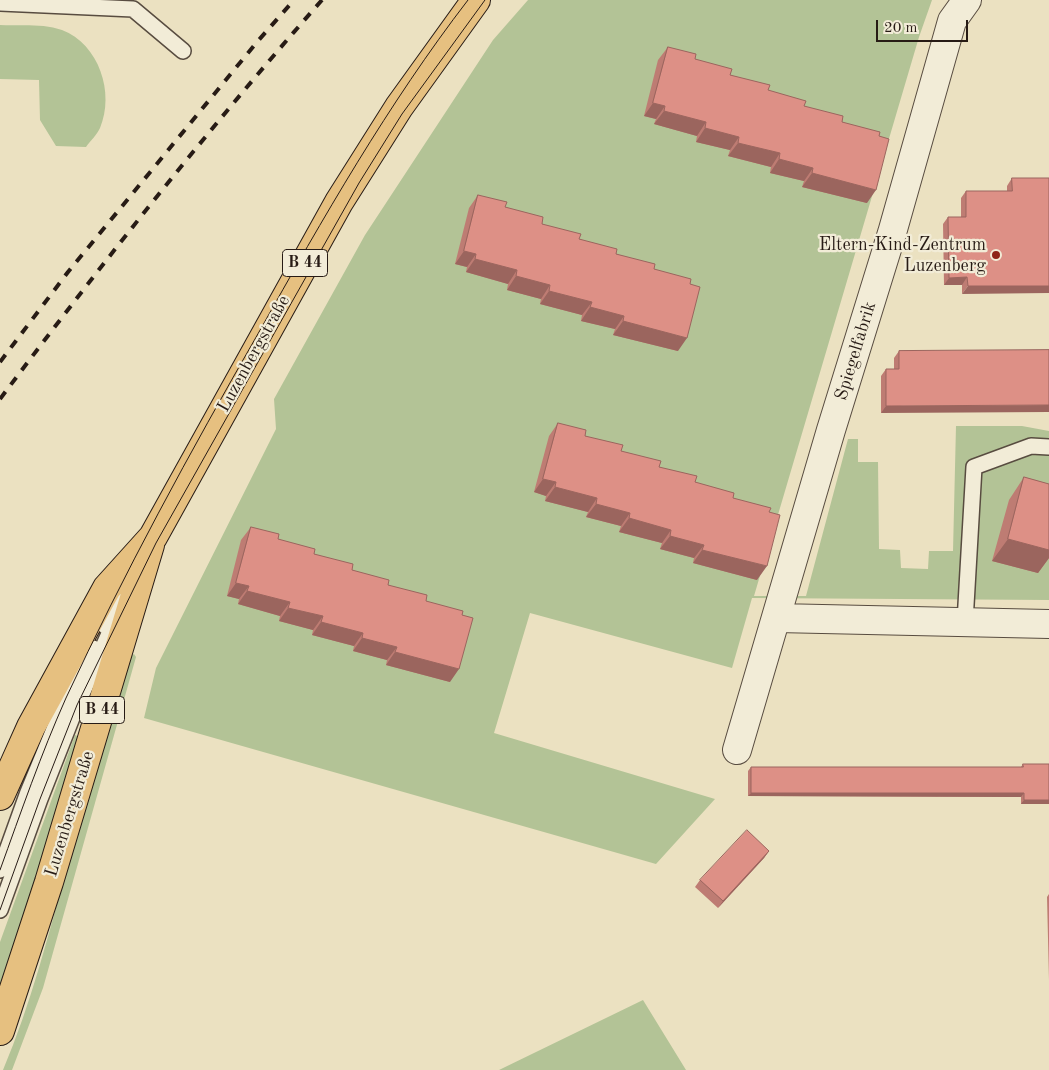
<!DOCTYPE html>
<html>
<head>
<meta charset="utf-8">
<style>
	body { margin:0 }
	#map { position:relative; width:1049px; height:1070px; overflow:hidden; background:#ebe1c1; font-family:"Old Standard TT",serif }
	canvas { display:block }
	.scale { position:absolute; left:876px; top:20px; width:92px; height:22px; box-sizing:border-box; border:2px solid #271b15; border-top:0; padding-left:6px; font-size:15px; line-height:18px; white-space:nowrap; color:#271b15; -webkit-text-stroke:4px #f2ecd7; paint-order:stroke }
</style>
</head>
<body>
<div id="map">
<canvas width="1049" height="1070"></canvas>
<div class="scale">20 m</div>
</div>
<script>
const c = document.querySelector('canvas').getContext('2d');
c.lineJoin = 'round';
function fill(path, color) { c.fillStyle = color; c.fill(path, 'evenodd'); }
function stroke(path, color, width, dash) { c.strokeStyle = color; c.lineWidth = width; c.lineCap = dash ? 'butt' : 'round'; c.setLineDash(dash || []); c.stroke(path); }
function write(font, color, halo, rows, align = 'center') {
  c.font = font + ' "Old Standard TT",serif'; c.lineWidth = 4.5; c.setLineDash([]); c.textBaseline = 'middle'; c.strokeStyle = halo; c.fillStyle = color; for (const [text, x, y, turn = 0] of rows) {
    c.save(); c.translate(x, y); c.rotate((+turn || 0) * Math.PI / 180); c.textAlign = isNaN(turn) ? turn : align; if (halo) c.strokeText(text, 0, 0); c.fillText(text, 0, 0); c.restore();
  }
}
fill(new Path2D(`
	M528,0H932L919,37L754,596H806L848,439H858V462H878L879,549L900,550L901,568L928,569L929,551H953L956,426H1022L1049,431V600L752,598L732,668L530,613L494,733L715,799L656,864L144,718L156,668L276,429L274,399L365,235L493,40Z
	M0,25C20,26 43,23 62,30C99,44 115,93 100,128C97,135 90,141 86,147L56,146L40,120L39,80L0,79Z
	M134,654L136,657L43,988L12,1070H3C31,1004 49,933 68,864C88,794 110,725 131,656Z
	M75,735L82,738L0,988V942Z
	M643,1000L686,1070H499Z`), '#b3c396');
const service = new Path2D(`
	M0,3L133,9L183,51
	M965,622L974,467L1031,446L1049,447
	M105,626L128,582
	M0,870L28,792L66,700L93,648
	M0,910L40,799L77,705L116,618`);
const minor = new Path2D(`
	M777,618L1049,624
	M737,750L831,430L892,233L952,21L967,0`);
const primary = new Path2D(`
	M0,796L31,727L107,588L153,537L339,202L399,107L476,0
	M0,1031L49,882L150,545`);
stroke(service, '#584c40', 18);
stroke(minor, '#584c40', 30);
stroke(primary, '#271b15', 30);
stroke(service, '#f2ecd7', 15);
stroke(minor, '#f2ecd7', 28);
stroke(primary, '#e6c080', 28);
stroke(new Path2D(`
	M0,870C21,812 41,754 66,698C124,573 190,452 259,332C323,218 388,104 468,0
	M0,910L40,799L77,705L156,543L359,183L402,114L485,0`), '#271b15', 1);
stroke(new Path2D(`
	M0,362L68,272L257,42L294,0
	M0,399C103,262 209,128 322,0`), '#271b15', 4, [9, 9]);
fill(new Path2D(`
	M668,47L730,75L842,122L867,203L802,187L804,181L770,173L771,167L728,156L730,150L696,142L697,136L654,124L656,119L644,116L658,60Z
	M1012,178H1049L962,294V285H944L943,224L948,217H961V198L966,191H1007V186Z
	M478,195L542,224L654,269L678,351L613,335L615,329L581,321L582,315L540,304L541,299L507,290L508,284L466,272L467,267L455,264L469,208Z
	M1049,350L881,413V376L886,369H894V358L899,351Z
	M558,423L585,436L733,498L757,580L693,563L694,558L660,549L662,543L619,532L621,526L586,517L588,512L545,501L546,496L534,492L549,436Z
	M1024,477L1049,484V558L1038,573L992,561L1009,500Z
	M251,527L314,554L426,601L450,682L386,665L387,660L353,651L354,646L312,635L313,630L279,621L280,616L238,604L239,599L227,596L241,540Z
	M1023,764H1049V804H1021V797L748,796V771L751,767H1021Z
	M769,851L764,858L718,908L695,887L700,880Z
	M1049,894V980L1047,897Z`), '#be7c73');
fill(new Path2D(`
	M653,103L665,106L656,119L644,116Z
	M664,111L706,122L697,136L654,124Z
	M705,128L739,137L730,150L696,142Z
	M738,143L780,153L771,167L728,156Z
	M779,159L813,168L804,181L770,173Z
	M812,173L876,190L867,203L802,187Z
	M464,251L476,254L467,267L455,264Z
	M475,259L517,270L508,284L466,272Z
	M516,276L550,285L541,299L507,290Z
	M967,277L962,285H944L949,278Z
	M968,286H1049V293L962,294Z
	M549,291L592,302L582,315L540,304Z
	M590,307L624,316L615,329L581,321Z
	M623,321L687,338L678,351L613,335Z
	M1049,405V412L881,413L886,406Z
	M543,479L556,482L546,496L534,492Z
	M555,487L597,498L588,512L545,501Z
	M596,504L630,513L621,526L586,517Z
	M629,518L671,530L662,543L619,532Z
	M670,536L704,545L694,558L660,549Z
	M1008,539L1049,550V558L1038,573L992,561Z
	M702,550L767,566L757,580L693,563Z
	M236,583L249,586L239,599L227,596Z
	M247,591L290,602L280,616L238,604Z
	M288,608L323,616L313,630L279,621Z
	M321,622L363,633L354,646L312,635Z
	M362,638L397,647L387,660L353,651Z
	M395,652L459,669L450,682L386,665Z
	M751,793H1024L1021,797L748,796Z
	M1024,800H1049V804H1021Z
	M769,851L764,858L718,908L723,901Z`), '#9b655e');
const building = new Path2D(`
	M668,47L696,54L695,59L732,69L730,75L770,85L768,90L806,101L804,106L843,116L842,122L880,132L879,136L889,139L876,190L812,173L813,168L779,159L780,153L738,143L739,137L705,128L706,122L664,111L665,106L653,103Z
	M1012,178H1049V286H968L967,277L949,278L948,217H966V191H1012Z
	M478,195L507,202L505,207L543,217L542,224L581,234L579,239L617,249L616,254L655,264L654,269L691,279L690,284L700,287L687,338L623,321L624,316L590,307L592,302L549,291L550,285L516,276L517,270L475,259L476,254L464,251Z
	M1049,350V405L886,406V369H899V351Z
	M558,423L586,430L585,436L623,445L621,451L661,461L659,467L697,476L695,482L734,493L733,498L771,508L769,512L780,515L767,566L702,550L704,545L670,536L671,530L629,518L630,513L596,504L597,498L555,487L556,482L543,479Z
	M1024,477L1049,484V550L1008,539Z
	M251,527L279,534L278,539L315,549L314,554L353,564L352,570L389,580L388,585L427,595L426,601L463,611L462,615L473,618L459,669L395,652L397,647L362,638L363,633L321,622L323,616L288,608L290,602L247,591L249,586L236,583Z
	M1023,764H1049V800H1024V793H751V767H1023Z
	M747,830L769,851L723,901L700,880Z`);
fill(building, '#dd9086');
stroke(building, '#9b655e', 1);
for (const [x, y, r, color] of [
	[996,255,5,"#8f2418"]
]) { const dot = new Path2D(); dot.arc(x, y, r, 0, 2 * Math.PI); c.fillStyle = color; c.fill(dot); stroke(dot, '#f2ecd7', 2); }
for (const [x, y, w] of [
	[305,263,45],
	[102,710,45]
]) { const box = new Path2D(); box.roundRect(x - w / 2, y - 13.5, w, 27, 4); c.fillStyle = '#f2ecd7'; c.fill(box); stroke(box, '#271b15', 1); }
write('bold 16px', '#271b15', null, [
	["B 44",305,263],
	["B 44",102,710]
]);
write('18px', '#271b15', '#f2ecd7', [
	["Eltern-Kind-Zentrum",986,245],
	["Luzenberg",986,266]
], 'right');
write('18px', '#271b15', '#f2ecd7', [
	["Spiegelfabrik",856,351,-73],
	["Luzenbergstraße",254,354,-61],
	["Luzenbergstraße",70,814,-73]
]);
</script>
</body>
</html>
